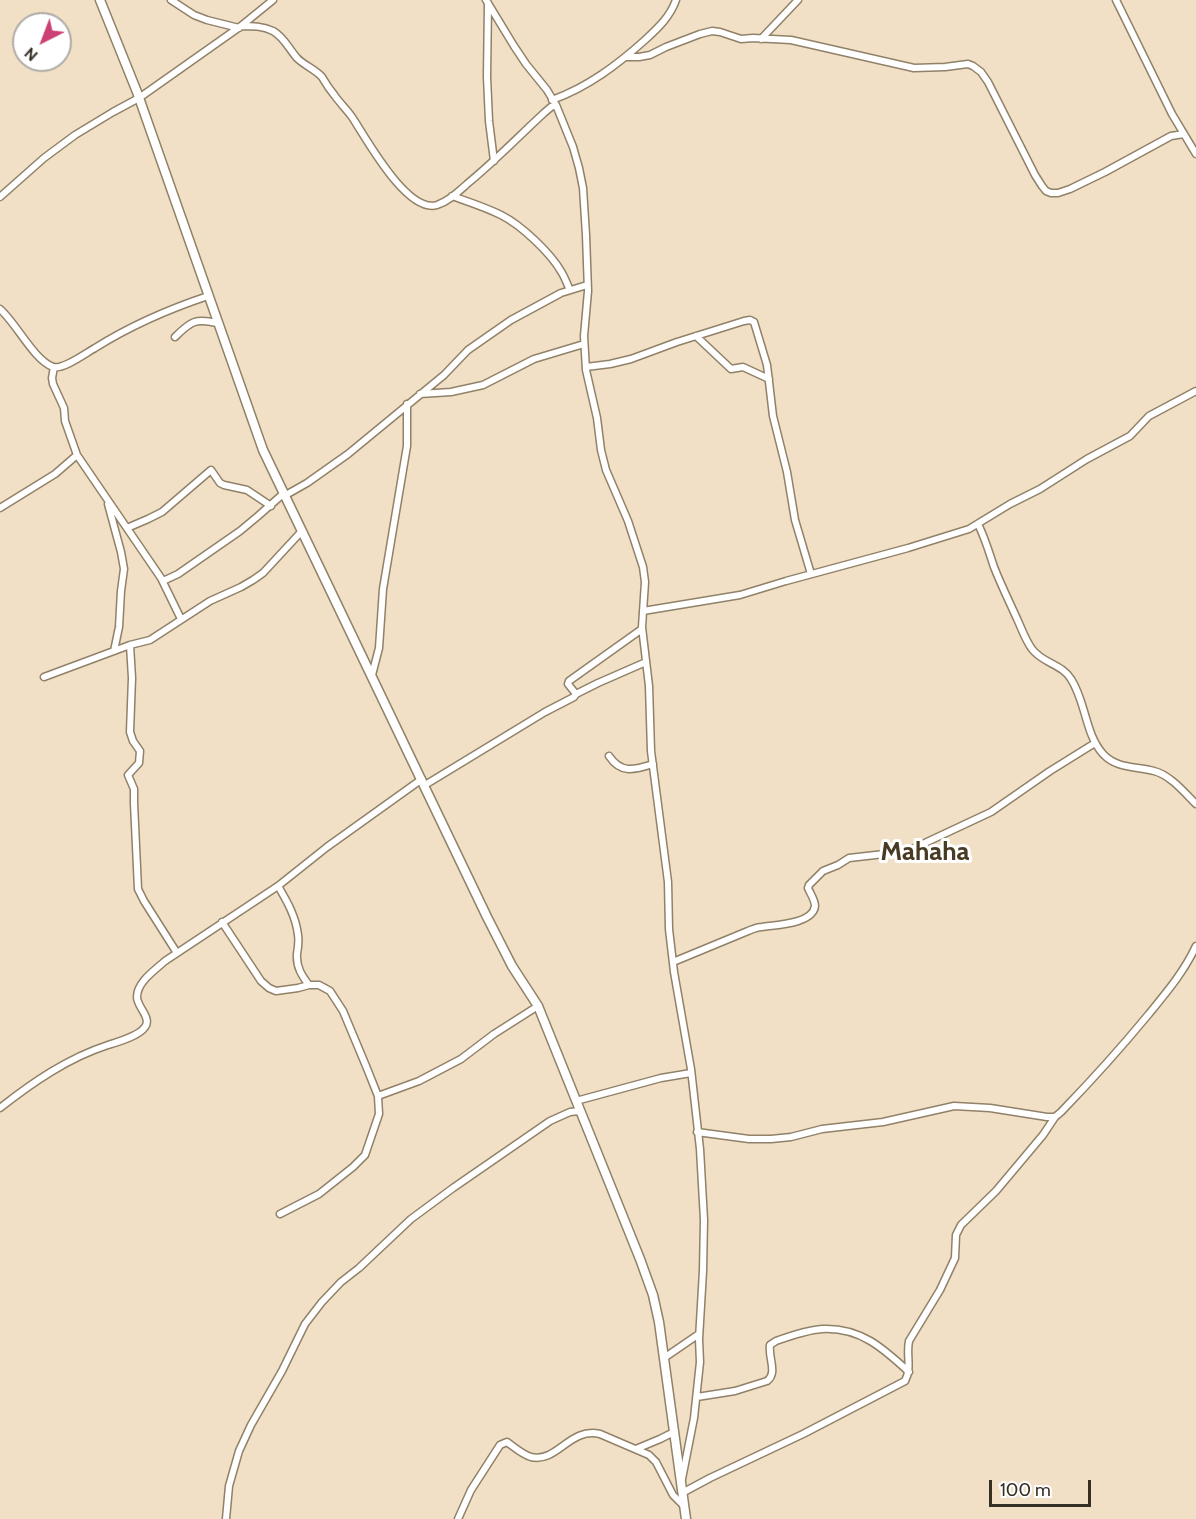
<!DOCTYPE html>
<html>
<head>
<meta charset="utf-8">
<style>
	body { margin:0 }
	#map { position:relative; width:1196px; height:1519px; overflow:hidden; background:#f1e0c5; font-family:Cabin,sans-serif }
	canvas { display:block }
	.north { position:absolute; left:12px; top:12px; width:60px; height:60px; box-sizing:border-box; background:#fff; border:2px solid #afaca8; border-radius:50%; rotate:222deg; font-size:16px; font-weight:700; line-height:24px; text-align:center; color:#362f25 }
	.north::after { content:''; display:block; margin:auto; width:21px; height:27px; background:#cc4175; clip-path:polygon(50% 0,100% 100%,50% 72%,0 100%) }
	.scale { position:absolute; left:989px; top:1480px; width:102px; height:27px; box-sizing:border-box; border:3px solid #362f25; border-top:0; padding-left:8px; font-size:18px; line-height:21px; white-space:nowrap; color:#362f25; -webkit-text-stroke:4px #fff; paint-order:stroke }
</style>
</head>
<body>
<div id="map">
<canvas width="1196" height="1519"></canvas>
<div class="north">N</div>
<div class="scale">100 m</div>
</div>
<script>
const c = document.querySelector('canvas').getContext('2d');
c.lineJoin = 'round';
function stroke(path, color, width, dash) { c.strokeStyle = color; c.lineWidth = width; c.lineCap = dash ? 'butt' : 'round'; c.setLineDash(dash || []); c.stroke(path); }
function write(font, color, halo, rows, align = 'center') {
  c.font = font + ' Cabin,sans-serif'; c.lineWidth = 6; c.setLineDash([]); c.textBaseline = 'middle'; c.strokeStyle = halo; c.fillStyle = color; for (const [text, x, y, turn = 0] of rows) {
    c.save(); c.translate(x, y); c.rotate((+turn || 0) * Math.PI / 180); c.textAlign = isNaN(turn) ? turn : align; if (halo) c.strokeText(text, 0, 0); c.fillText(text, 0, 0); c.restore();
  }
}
const minor = new Path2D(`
	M171,0L194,15L207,20L239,28
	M486,0L514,46L526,64L547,90L556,105L573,147L579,168L583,188L586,235L588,291L584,336L586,370L597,418L601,450L606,470L628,521L643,567L645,582L642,627L649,686L651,751L668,882L669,929L674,972L691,1069L700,1149L704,1220L703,1271L699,1339L700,1362L694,1418L682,1479
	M1116,0L1172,114L1196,154
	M488,3L487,77L489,121L494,161
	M242,26C252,26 263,26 273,31C284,37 289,49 297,58C305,66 315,69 322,77C326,84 330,90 335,96C340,103 347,110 352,117C366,138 407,214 437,205C449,201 458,192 467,184C494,162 518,137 544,113L551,107L556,105
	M761,39L798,0
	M626,57H639L650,55L666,47L700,34L712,31L720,32L741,39L753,38L791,40L914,68L945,67L968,64L973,66L981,72L988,82L1035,175L1042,186L1046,191L1051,193H1058L1070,189L1105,172L1171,136L1184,134
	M552,100C588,87 617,65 645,40C658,28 670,17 676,0
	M452,196C469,202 485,207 501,215C521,225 551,253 562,273C565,278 567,284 570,290
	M0,197L44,158L75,135L113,112L139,98L241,26L273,0
	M0,309C17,324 33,359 53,367C63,370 86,353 95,348C130,326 169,309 208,296
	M696,336L731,369L743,367L769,379
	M175,337C191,321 196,318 217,323
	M54,367L52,378L53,384L64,408L65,421L77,455L161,578L181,619
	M586,367L610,364L631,359L677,342L744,321L750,320L754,322L767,365L773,416L787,472L795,520L811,574
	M420,394L451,392L483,385L534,359L584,344
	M284,496L307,483L348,454L444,375L468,350L511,320L561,293L587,285
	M108,504L121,552L124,569L121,591L119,627L114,651
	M0,508L55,474L77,455
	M978,524C985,538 989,552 994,567C1001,585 1010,603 1018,621C1022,630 1026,641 1032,649C1042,663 1062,664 1071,679C1086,702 1085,734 1103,754C1117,769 1136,766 1154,771C1170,775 1184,792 1196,804
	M127,528L148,519L162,512L211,470L220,483L224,485L247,490L271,506
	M163,581L178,574L240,531L258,516L283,494
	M643,611L740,595L786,581L908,548L969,529L1010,504L1040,489L1087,459L1130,436L1149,416L1196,391
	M130,645L132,678L130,732L133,741L140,751L139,763L128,775L134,789V803L138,889L144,901L177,953
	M372,675L379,648L383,589L407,446V404
	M44,677L130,645L150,640L210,601L241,587L253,580L263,573L301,532
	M576,694L598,683L646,662
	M609,756C621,774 634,770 653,764
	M425,785L545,712L574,697L576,694L568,684L569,681L642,629
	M278,886C287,901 296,917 298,935C299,941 298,948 297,954C296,967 302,976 309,985
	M222,922L261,981L269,988L276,991L298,988L309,985H319L330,991L343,1011L366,1066L378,1096L379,1114L365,1155L353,1167L319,1194L280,1214
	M673,962L748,931C753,929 757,927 762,927C775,925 813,924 815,906C815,900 810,893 808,888L809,885L823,871L838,865L849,858L902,852L912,849L991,812L1050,771L1095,743
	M378,1096L419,1081L461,1059L494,1034L538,1006
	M576,1101L661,1078L691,1073
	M0,1108C33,1082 68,1058 108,1045C118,1042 139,1036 145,1027C152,1018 137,1007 137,997C137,982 155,970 165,961L278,886L327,847L422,779
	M697,1132L749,1139H771L791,1137L822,1129L883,1122L954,1106L990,1108L1047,1117H1055L1061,1112C1091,1081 1120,1049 1148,1015C1166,993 1184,972 1196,946
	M664,1358L699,1334
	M697,1397L735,1391L767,1381C778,1373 768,1358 770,1345L776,1341C790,1336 807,1330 822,1329C860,1327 883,1348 909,1372
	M636,1449L660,1439L674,1432
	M682,1493L710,1478L803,1434L905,1381C912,1368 906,1355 909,1341L940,1290L955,1258L956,1235L961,1225L996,1191L1043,1135L1055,1117
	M226,1519L229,1486L239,1451L251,1425L282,1371L305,1324L322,1302L341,1282L359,1268L411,1219L453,1188L550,1121L570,1112L580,1111
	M458,1519L471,1490L500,1445L507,1442C514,1447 523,1455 531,1457C558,1463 569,1427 600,1434L649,1455L656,1462L673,1495L683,1505`);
const secondary = new Path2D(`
	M100,0L137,92L263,450L487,917L512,966L538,1006L640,1259L653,1295L659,1322L686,1519`);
stroke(minor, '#908168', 9);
stroke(secondary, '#908168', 11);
stroke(minor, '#fff', 6);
stroke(secondary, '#fff', 8);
write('bold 26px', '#483a23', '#fff', [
	["Mahaha",925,852]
]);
</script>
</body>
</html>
